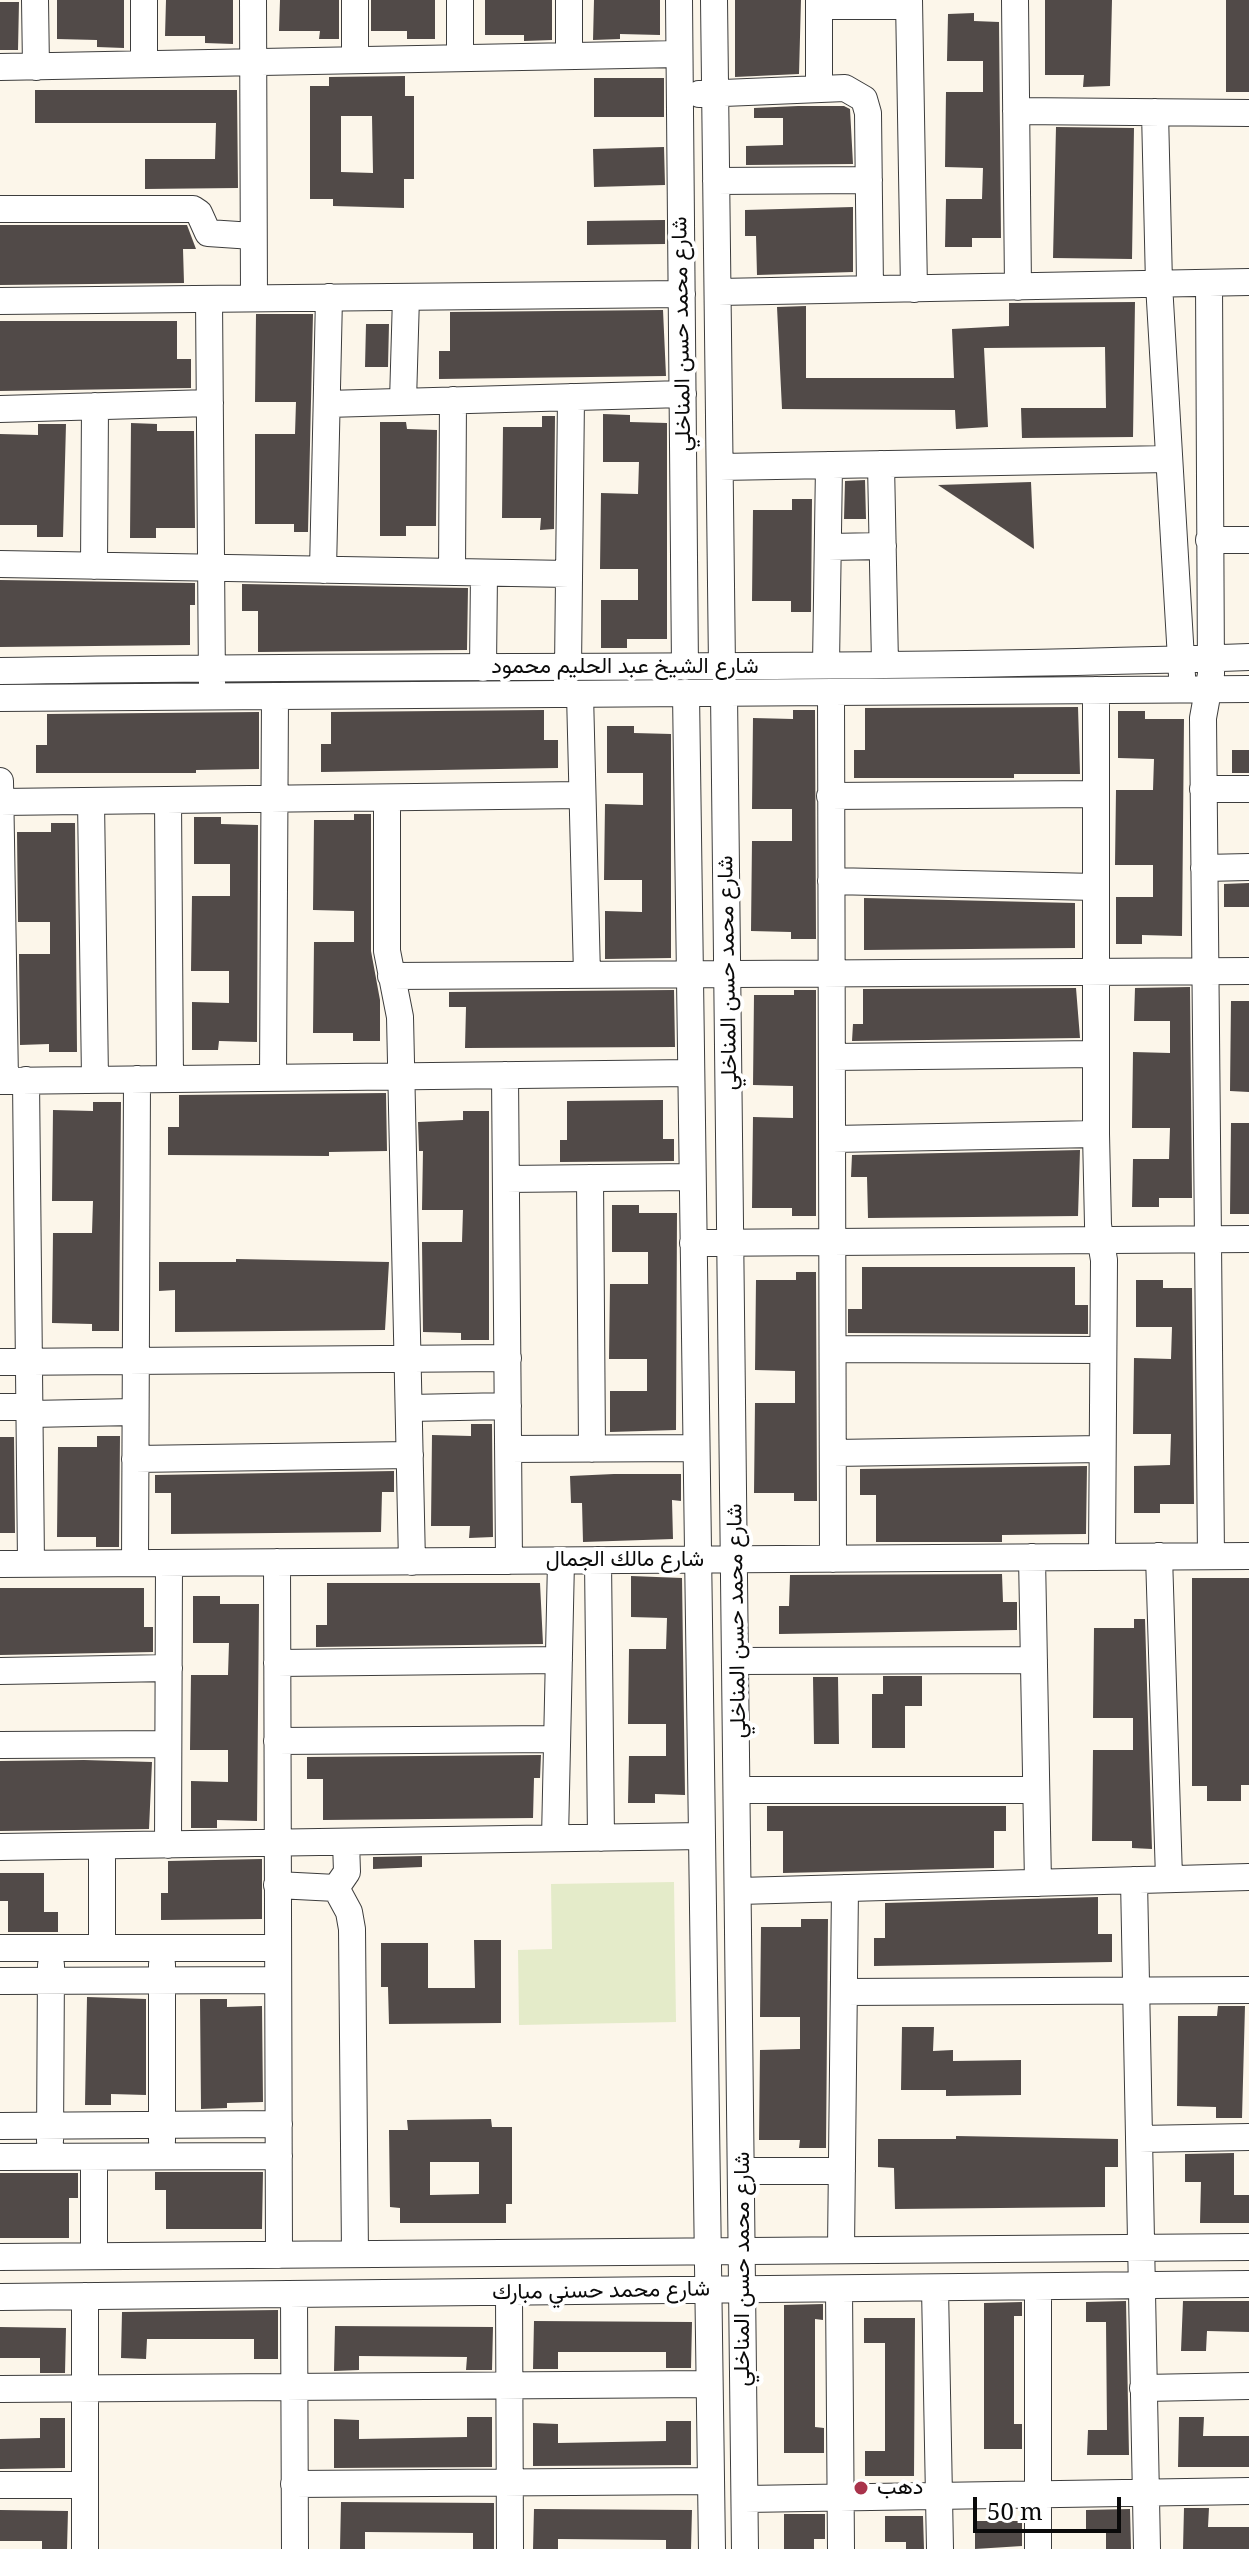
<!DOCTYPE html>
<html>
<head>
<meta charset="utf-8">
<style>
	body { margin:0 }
	#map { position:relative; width:1249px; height:2549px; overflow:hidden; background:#fcf6ea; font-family:"Noto Serif",serif }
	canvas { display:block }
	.scale { position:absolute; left:973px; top:2497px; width:148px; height:36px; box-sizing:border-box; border:4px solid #0a0a0a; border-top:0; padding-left:10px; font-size:24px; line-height:28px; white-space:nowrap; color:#0a0a0a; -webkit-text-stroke:6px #fff; paint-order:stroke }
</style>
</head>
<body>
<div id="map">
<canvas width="1249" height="2549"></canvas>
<div class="scale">50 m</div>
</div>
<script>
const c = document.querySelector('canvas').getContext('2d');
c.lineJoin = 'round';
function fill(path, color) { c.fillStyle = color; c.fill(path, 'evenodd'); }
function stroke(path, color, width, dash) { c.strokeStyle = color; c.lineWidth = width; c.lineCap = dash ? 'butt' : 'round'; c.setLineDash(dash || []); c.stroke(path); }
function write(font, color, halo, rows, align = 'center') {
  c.font = font + ' "Noto Serif",Vazirmatn,serif'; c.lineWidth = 8; c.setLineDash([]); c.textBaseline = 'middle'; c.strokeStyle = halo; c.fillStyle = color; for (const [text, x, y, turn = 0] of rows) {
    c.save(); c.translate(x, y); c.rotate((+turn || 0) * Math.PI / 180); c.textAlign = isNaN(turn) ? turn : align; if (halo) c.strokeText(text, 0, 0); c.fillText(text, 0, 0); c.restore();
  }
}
fill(new Path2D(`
	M674,1882L676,2022L519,2025L518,1950L552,1949L551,1884Z`), '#e4ebc9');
fill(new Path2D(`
	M57,0H124V48L97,47V40L57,39Z
	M166,0H233V44L205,43V36H165Z
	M280,0H339V39H319L320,31H279Z
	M371,0H435V39H407V31H371Z
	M485,0H552V40L524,41V35H485Z
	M594,0H660V35L620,34V39L593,40Z
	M735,0H801L799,74L735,77Z
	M1045,0H1112L1110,86L1083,87L1084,75H1045Z
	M1226,0H1249V92H1226Z
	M0,2H19L18,50H0Z
	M974,13V21L999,22L1001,238H972V247H945L946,199H982L983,168L945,167L946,92H983V61H947L948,14Z
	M405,76V96H414V179H404V208L333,206V199H310V86H329V77ZM341,116H372L373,173L341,172Z
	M594,78H664V117H594Z
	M35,90H237L238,188L145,189V159H215L216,123H35Z
	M798,106H844L850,109L853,164L746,165V146L783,145V118H754V108Z
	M1056,127L1134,128L1132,259L1053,258Z
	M664,147L665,185L594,187L593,149Z
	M853,207V272L757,275L756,236H745V210Z
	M665,220V244L587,245V221Z
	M0,225H187L196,249H183L184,283L0,285Z
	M1135,302L1133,437L1022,438L1021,408H1106L1105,347L984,348L988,427L956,429L955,410L782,409L777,307L806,306V378H954L952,329L1009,326V303Z
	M663,310L666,376L439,379V351H450V312Z
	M256,314H313L308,532H294V524H255V434H295L296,402H255Z
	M0,321H177V359H191V388L0,391Z
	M366,324H389L388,367H365Z
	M603,414L630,415V422L667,423V639H627V648H601V600H638V569H600L601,493L638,494L639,462H603Z
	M542,416H555L554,529L540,530L541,518H502L503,427H542Z
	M380,422H406L407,429L437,430L436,526H406V536H380Z
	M131,423L157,424V431H194L195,528H156V538H130Z
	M38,424H66L63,537H37V525H0V434L38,435Z
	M865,480L866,519H844L845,481Z
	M1031,482L1034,549L938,485Z
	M792,499H812L811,612H791V601H752L753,510H792Z
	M0,580L195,583V605H190V645L0,647Z
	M242,584L468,588L467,650L258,652V611H242Z
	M1078,707L1080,774H1014V778H854V750H865V708Z
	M544,710V740H558V768L321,772V744H331V712Z
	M793,710H815L816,939H791V932L751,931L752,841H792V809H752L753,718L793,719Z
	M1118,711H1145V719H1184L1182,936L1142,935V944H1116V897H1153V865H1115L1116,790H1153L1154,759L1118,758Z
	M259,712V769L196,770V773H36V745H47V714Z
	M607,726H634V733L671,734V958L605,959V911L642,912V880H604L605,804L643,805V773H607Z
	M1232,750H1249V773H1232Z
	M354,814H371V951L380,1000V1041H353V1033H313L314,942H354V911L313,910L314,820H354Z
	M194,817H221V824L258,825L257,1042L219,1041L218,1050H192V1002L229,1003V971H191L192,896H230V864H194Z
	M51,823H75L77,1052H49V1044L20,1045L19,954H50V922H18L17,832H51Z
	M1249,883V907H1224V884Z
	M864,898L1075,903V948L864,950Z
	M1190,987L1192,1198H1159V1207H1132L1133,1159H1169L1170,1128H1132L1133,1052L1170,1053V1021H1134L1135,988Z
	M1076,988L1080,1038L852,1041L853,1024H863V989Z
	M674,990L675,1047L465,1048L466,1007H449V992Z
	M794,990H816V1216H792V1208H752L753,1117L793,1118V1086L753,1085L754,995H794Z
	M1231,1001H1249V1092L1230,1091Z
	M386,1093L387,1151L329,1152V1156L168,1155V1127H179V1095Z
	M663,1100V1139H674V1161L560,1162V1140H567V1101Z
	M93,1102H121L119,1331H92V1324L52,1323L53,1233H92L93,1201H52L53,1110L93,1111Z
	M463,1111H489V1340H461V1333L423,1332L422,1242H462L463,1210H422L423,1151H419L418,1122L463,1120Z
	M1231,1123H1249V1214H1230Z
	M1080,1150L1078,1216L868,1218L867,1177H851L852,1155Z
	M612,1205H639V1213H677L676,1430L610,1432V1391H647V1359H609L610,1284H648V1252H612Z
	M236,1259L389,1262L385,1330L175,1332V1290L159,1291V1262H236Z
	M862,1267H1075V1305H1088V1334L848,1333V1309H862Z
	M796,1272H816L817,1501H794V1493H754L755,1403H795V1371L755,1370L756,1280H796Z
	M1136,1280H1163V1288H1192L1194,1504H1160V1513H1134V1466L1170,1465L1171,1434H1133L1134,1358L1171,1359L1172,1327H1136Z
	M471,1424H492L493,1537L469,1538L470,1526H431L432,1435L471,1436Z
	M97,1436H120L119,1547H96V1537H57L58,1447H97Z
	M0,1437H14L15,1533H0Z
	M1087,1466L1086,1534L1002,1535V1542H876V1495H860V1469Z
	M394,1471V1492H382L381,1532L171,1534V1493H155V1475Z
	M614,1474H681V1501L672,1500L673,1539L583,1542L582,1503H571L570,1476Z
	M1002,1574L1003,1602H1017V1630L779,1634V1606H789L790,1575Z
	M631,1576L682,1578L685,1795L655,1794V1803H628L629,1756H666V1724H628L629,1649H666L667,1618L631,1617Z
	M1192,1578H1249V1785H1241V1801H1207V1786H1192Z
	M327,1583H540L543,1644L316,1647V1625H327Z
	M0,1588H144V1627H153V1652L0,1655Z
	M193,1596H220V1604H259L257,1821L217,1820V1828H191V1781L228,1782V1750H190L191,1675H228L229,1643H193Z
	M1134,1619H1145L1152,1849L1132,1848V1841H1092L1093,1750H1133V1718H1093L1094,1628H1134Z
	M883,1676H922V1706H905V1748H872V1694H883Z
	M813,1677H838L839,1744H814Z
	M541,1755L540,1778H534L533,1818L323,1820V1779H307V1757Z
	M84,1760L152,1762L149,1829L0,1831V1761Z
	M767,1806H1006V1831H994V1868L783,1873V1831H767Z
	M422,1856V1867L373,1869V1857Z
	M262,1859V1919L161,1920V1893H168V1861Z
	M0,1873H44V1912H58V1932H8V1901H0Z
	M1098,1897V1934H1112V1962L874,1966V1938H885V1903Z
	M801,1919H828L826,2148H799L800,2140H759L760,2050L800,2049V2017H760L761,1927H801Z
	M474,1940H501V2023L389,2024L388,1987H381V1943H428V1988H475Z
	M87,1997L146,1999V2095L111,2094V2105H85Z
	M200,1999H227V2007L262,2006L263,2102L227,2103V2108L201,2109Z
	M1218,2006H1245L1242,2118H1216V2107L1177,2106L1178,2016H1217Z
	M902,2027H934L933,2051L953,2050V2061L1021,2060V2095L946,2096V2090H901Z
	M491,2119L492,2127H512V2204H506V2223H400V2208L390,2207L389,2130H408L407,2120ZM430,2162H479V2194L430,2195Z
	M956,2136L1118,2139V2167H1105V2207L895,2209L894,2168L878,2167V2139H956Z
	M1234,2153V2195H1249V2223H1200L1201,2182H1185V2154Z
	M155,2172H263L262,2229H166V2190H155Z
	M0,2173H78V2198H69V2238H0Z
	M1126,2301L1129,2455H1087L1088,2430H1107L1106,2322H1086V2302Z
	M1183,2301H1249V2332L1207,2331L1206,2351H1181Z
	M1022,2302V2316H1014V2424H1022V2449H984V2303Z
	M823,2304V2320L815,2319V2427L824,2428V2453H784V2305Z
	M278,2310V2359H254V2339H147L146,2359L121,2358L122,2312Z
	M864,2318H915L914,2476H865V2451H885V2343H864Z
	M534,2321L692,2322L691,2368H666V2352H558V2369H533Z
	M335,2326L493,2327L492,2370H466L467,2357L359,2356V2370L334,2371Z
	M0,2327L66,2328L65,2373H40V2358H0Z
	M467,2417H492V2467L334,2468V2419L359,2420V2439L467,2437Z
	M1179,2417H1204L1203,2436H1249V2467H1178Z
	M40,2418H65V2468L0,2469V2439L40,2438Z
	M666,2421H691V2465L533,2466V2423L558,2424V2443L666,2441Z
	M341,2502L494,2503V2549H473V2533L365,2532V2549H340Z
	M1184,2508H1209L1208,2527H1249V2549H1183Z
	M534,2509L692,2510L691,2549H666V2540L558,2539V2549H533Z
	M1130,2509L1131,2549H1106V2532H1086V2510Z
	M0,2510L68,2511L67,2549H42V2541H0Z
	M784,2514H825V2539H814V2549H784Z
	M885,2516H923L924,2549H906V2542H885Z
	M975,2521H1022V2546L975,2549Z`), '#514a48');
const minor = new Path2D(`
	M35,0L36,67
	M144,0V64
	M253,0L254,298
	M355,0V60
	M460,0V58
	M569,0V56
	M679,0L685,667
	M714,0L722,667
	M819,0V89
	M909,0L914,289
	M1015,0L1018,287
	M819,6H909
	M0,67L679,54
	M699,94L845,88L864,99L868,113L870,289
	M1016,111L1249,113
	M1155,112L1159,284L1182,676
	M716,181L869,180
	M0,209H193L199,213L208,233L253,236
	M1209,283L1211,674L1203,718L1211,1556
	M718,292L1249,282
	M209,299L212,685
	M0,301L682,294
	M403,401L406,297
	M327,404L683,394
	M0,409L210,403
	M881,464L885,664
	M720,467L1169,459
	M1209,540H1249
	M828,547L883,546
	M0,564L569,574
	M94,566L95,406
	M323,570L329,297
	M452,572L453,400
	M826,665L829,465
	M483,668L484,573
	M568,669L571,397
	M0,671C416,663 833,672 1249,657
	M1096,690V1134L1098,1225L1104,1260L1102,1557
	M831,692L833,1559
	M686,693L712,2549
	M724,693L745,2549
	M580,694L587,975
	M0,698L1249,689
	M0,781L5,1080
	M1203,789H1249
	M830,796L1096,794
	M387,798V951L400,1017L412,1562
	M168,800L170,1079
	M91,801L95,1079
	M0,802L582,795
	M1204,868L1249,867
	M831,881L1096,887
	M391,976L1249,971
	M832,1057L1096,1054
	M505,1075L509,1561
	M273,1078L275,696
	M26,1080L31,1564
	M0,1081L691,1073
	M833,1139L1096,1134
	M590,1178L592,1449
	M506,1179L692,1177
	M693,1243L1249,1239
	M833,1349L1103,1350
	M0,1362L508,1358
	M0,1407H29
	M409,1408L508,1406
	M29,1414L135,1412
	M508,1449L696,1448
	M833,1453L1102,1449
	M135,1459L410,1455
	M1159,1556L1169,1878
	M1032,1557L1038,1883
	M598,1560L601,1838
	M277,1562L279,2255
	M135,1563L137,1079
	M0,1564L1249,1556
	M737,1661L1034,1660
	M277,1663L559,1660
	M0,1671L169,1668
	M277,1741L557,1739
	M0,1745L168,1744
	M738,1790H1036
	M555,1838L561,1561
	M168,1845L169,1563
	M0,1847L702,1836
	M1134,1880L1147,2549
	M277,1885L336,1888
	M336,1888L349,1912L352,1929L355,2254
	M336,1888L347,1872L346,1842
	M739,1891L1249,1877
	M0,1948H278
	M102,1948V1846
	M0,1981L278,1980
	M844,1992L1249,1990
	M0,2126L279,2124
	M1139,2139L1249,2137
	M50,2141L51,1965
	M162,2141V1964
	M0,2157L279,2156
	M742,2171H842
	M841,2249L845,1888
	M94,2256V2157
	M0,2257L1249,2247
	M935,2288L940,2549
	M839,2289L841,2549
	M509,2292L510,2549
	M294,2294L295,2549
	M85,2296V2549
	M0,2297L1249,2284
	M1143,2388L1249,2386
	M0,2389L709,2384
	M294,2484L711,2481
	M0,2485H85
	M745,2499L1249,2491
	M1038,2549V2287`);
stroke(minor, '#3d3d3d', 28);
stroke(minor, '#fff', 26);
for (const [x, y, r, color] of [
	[861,2488,8,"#a9334b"]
]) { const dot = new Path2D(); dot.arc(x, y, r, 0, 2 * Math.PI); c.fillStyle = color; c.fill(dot); stroke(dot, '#fff', 3); }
write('22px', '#0a0a0a', '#fff', [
	["شارع محمد حسن المناخلي",682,334,-91],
	["شارع الشيخ عبد الحليم محمود",625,667],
	["شارع محمد حسن المناخلي",728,973,-91],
	["شارع مالك الجمال",625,1560],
	["شارع محمد حسن المناخلي",737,1621,-91],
	["شارع محمد حسن المناخلي",743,2269,-90],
	["شارع محمد حسني مبارك",601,2291,-1]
]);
write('22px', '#0a0a0a', '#fff', [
	["دهب",877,2488]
], 'left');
</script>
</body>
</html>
